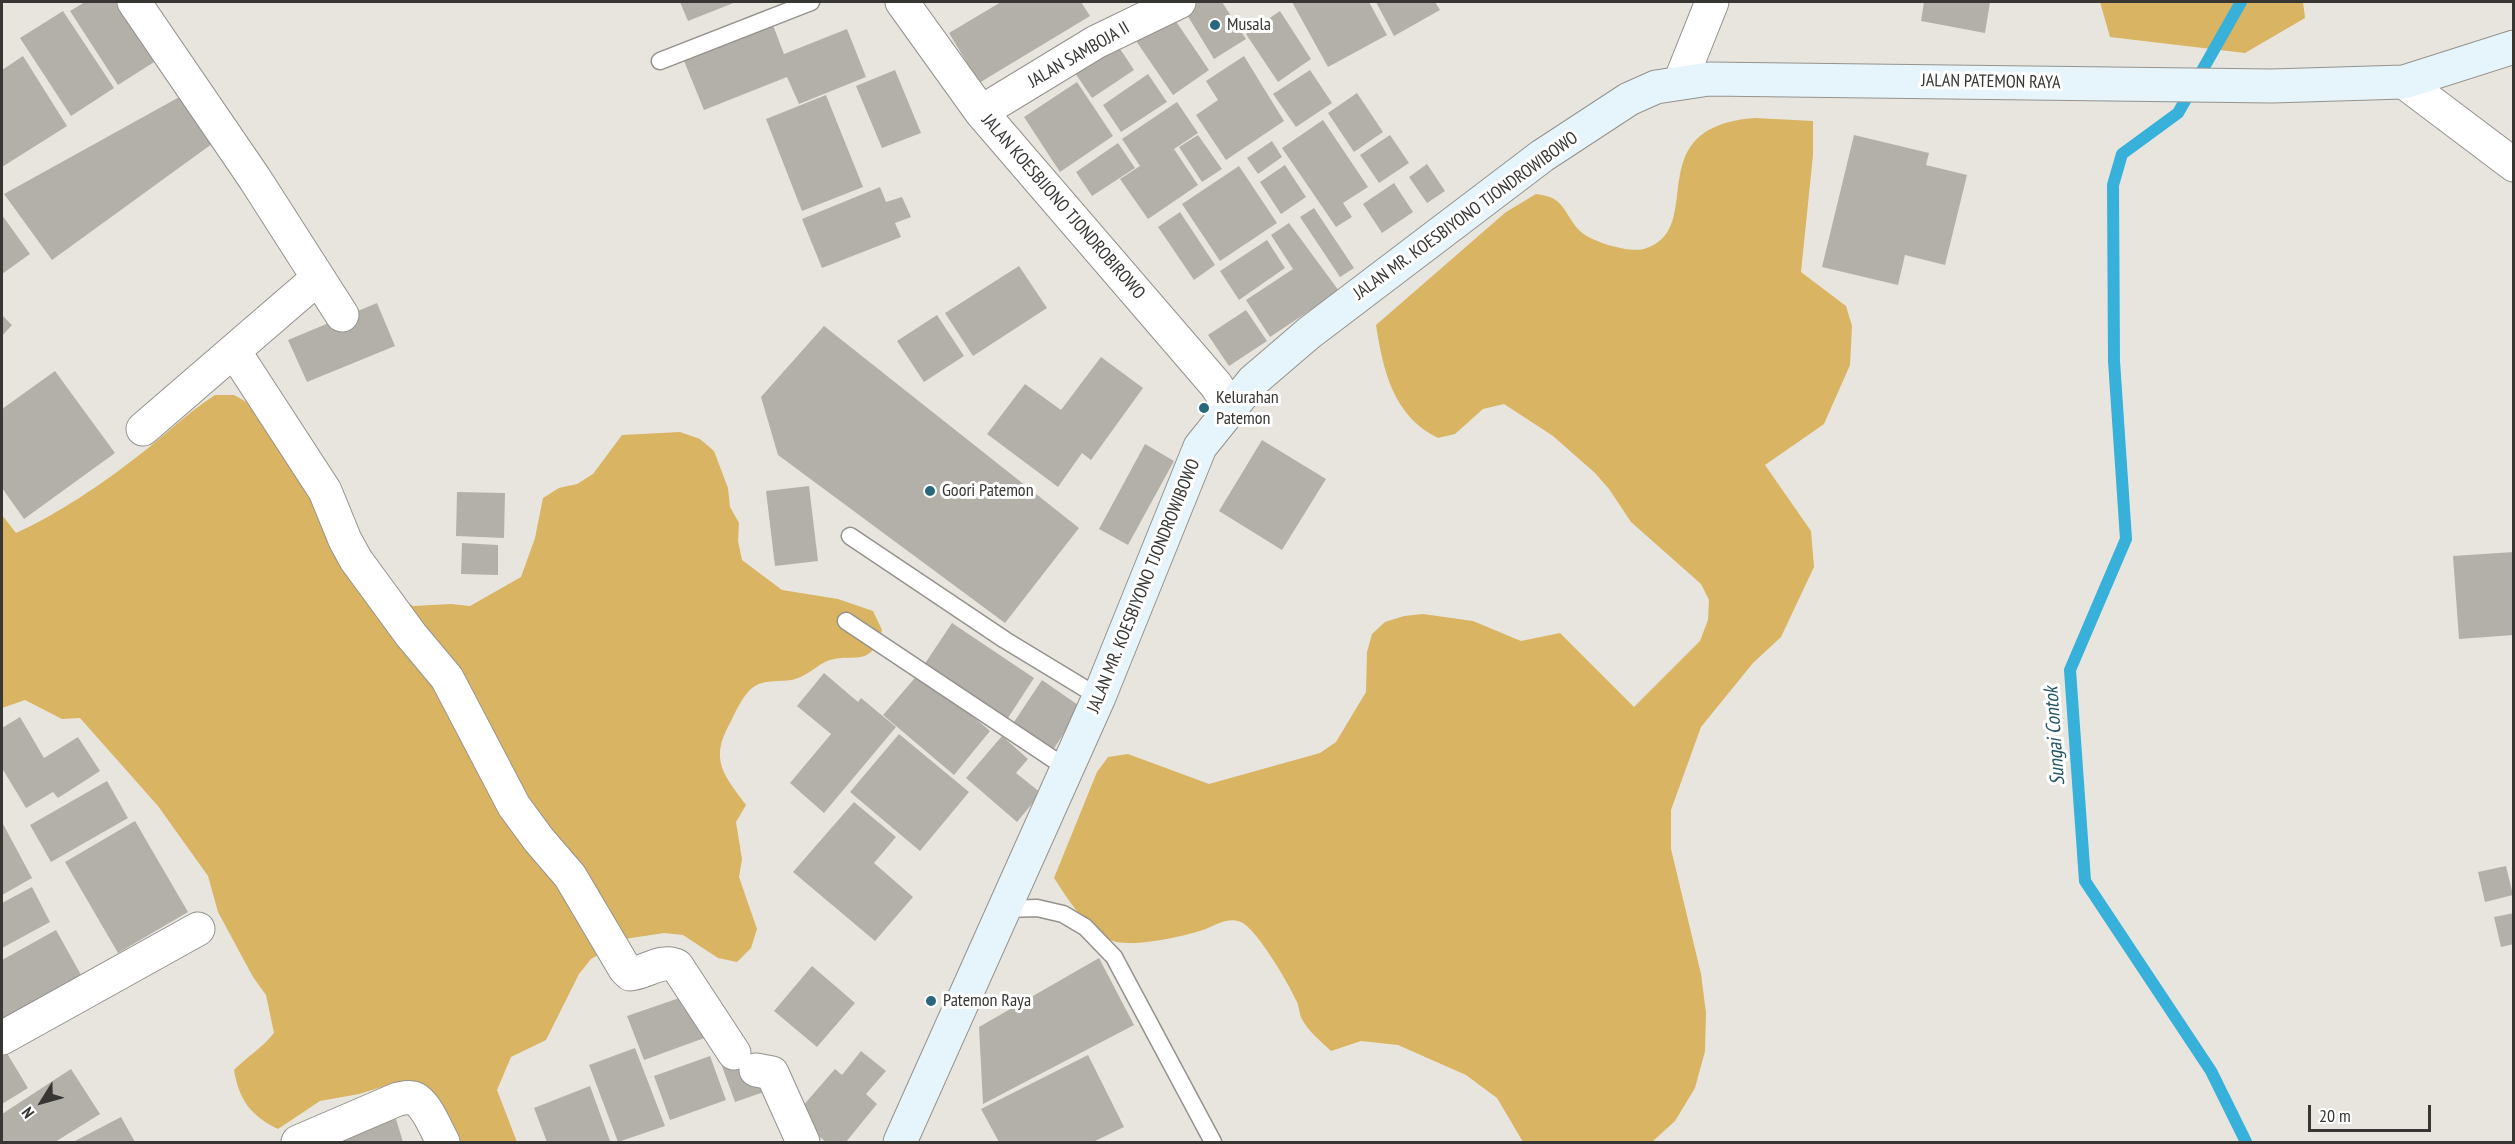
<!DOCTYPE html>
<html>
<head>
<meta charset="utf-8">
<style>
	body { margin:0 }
	#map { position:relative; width:2515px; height:1144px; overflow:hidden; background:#e8e5de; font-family:"PT Sans Narrow",sans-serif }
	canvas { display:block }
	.frame { position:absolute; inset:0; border:3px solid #373633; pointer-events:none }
	.north { position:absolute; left:12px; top:1072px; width:60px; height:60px; -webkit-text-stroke:4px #fff; paint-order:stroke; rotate:233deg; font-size:16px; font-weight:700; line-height:24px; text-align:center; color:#373633 }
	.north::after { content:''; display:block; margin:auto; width:21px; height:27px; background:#373633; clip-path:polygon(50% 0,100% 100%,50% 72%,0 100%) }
	.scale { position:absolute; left:2308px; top:1105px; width:123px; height:27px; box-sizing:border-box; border:3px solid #373633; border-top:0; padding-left:8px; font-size:18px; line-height:21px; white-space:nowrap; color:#373633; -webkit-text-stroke:4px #fff; paint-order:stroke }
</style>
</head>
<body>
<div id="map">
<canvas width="2515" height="1144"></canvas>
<div class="frame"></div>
<div class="north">N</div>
<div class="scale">20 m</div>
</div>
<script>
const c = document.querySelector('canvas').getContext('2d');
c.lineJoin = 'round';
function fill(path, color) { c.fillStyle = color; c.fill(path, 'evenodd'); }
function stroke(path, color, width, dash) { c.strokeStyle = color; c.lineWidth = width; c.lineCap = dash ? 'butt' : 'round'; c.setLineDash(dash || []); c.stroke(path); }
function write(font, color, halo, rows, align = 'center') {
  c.font = font + ' "PT Sans Narrow",sans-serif'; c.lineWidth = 6; c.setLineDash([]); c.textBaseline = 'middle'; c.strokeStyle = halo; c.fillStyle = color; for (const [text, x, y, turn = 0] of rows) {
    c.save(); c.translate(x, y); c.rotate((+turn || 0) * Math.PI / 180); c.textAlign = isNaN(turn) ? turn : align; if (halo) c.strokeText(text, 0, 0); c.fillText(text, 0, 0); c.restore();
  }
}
fill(new Path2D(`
	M2100,2H2303L2305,18L2245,53L2110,37Z
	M1755,118L1813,121V155L1801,272L1846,306L1852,326L1850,365L1824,424L1765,465L1811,531L1814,567L1781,637L1753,663L1701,727L1671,810V849L1701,974L1706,1013L1705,1051L1695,1088L1675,1121L1652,1142H1523L1497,1098L1466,1075L1398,1045L1361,1041L1331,1051C1321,1041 1307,1031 1301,1017C1299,1012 1299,1005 1296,1000C1289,984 1256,928 1241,922C1229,917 1217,924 1206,929C1186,936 1126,950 1108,939C1084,925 1069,901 1054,878L1097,772L1108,757L1128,754L1209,784L1320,753L1336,742L1366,692L1367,652L1372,634L1385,622L1404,616L1423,614L1473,621L1521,641L1560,633L1634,707L1700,641L1708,620L1709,600L1701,584L1631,522L1609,489L1595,473L1553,436L1504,404L1483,409L1455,434L1438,438C1393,416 1383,370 1376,325L1506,212L1536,194C1542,195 1549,196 1554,199C1565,205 1570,222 1580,231C1591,242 1629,253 1644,249C1710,230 1635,127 1755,118Z
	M215,395H234L250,404L380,586L413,606L451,604L470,606L521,577L535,538L543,498L559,488L577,484L593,474L622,435L680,432L700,439L714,451L728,488L730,507L739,523L738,541L742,560L782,590L838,599L873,611L882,630C870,672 852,650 825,662C814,668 805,677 792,680C780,682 763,679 752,688C742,697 736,711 730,723C709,760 724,775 746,805L736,822L742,859L739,877L757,929L751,948L737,962L718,958L683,935L664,933L625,939L591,959L579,974L546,1040L511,1057L497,1090L517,1142H439L395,1083L359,1094L320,1101L278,1129C251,1116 239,1100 234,1070C248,1056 262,1048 274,1033L266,995L253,977L218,912L208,876L158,806L80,718L62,719L25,700L2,708V515L16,533C58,514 102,484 138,456C164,436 187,413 215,395Z`), '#d9b462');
stroke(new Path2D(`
	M2241,2L2178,113L2122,154L2113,185L2114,361L2126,539L2070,670L2085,881L2211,1071L2246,1142`), '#38b1da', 12);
fill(new Path2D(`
	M85,2H125L162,57L118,85L70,11Z
	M680,2H736L688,21Z
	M1001,2H1081L1090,16L979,83L949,33Z
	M1197,2H1222L1246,39L1214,59L1184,10Z
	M1292,2H1369L1387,35L1328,67Z
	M1376,2H1435L1440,10L1394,36Z
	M1924,2H1990L1985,33L1921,21Z
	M63,11L114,88L71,116L20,38Z
	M1280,11L1311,59L1278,82L1246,34Z
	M1171,14L1209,70L1173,95L1134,38Z
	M771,20L784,54L847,29L866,77L799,104L787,77L704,110L682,56Z
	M1113,38L1134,70L1092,98L1071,67Z
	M23,56L67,126L2,167V70Z
	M1244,56L1284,121L1226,160L1196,115L1218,100L1206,81Z
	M895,70L921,133L882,148L856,86Z
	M1310,70L1332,103L1296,127L1273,94Z
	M1148,74L1167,102L1121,132L1103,105Z
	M1077,82L1113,136L1060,172L1024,117Z
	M1357,93L1383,132L1354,152L1328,113Z
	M183,95L216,141L52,260L4,194Z
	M826,95L863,187L802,211L766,119Z
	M1177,102L1198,133L1174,149L1198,185L1148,219L1120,179L1140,166L1122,139Z
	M1323,120L1368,187L1343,203L1352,217L1336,227L1282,148Z
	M1198,135L1222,169L1202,182L1179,147Z
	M1390,135L1409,163L1379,183L1360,155Z
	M1854,135L1929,153L1926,165L1967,175L1945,265L1905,255L1898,285L1822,267Z
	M1272,141L1282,157L1258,174L1247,158Z
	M1118,143L1135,168L1092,196L1076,172Z
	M1427,164L1445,191L1427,203L1409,177Z
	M1285,165L1306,197L1281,214L1260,182Z
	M1239,166L1277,223L1220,261L1182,204Z
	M1394,183L1413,212L1382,233L1363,204Z
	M880,187L886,202L902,197L911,217L895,223L901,237L822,268L802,219Z
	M1314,208L1354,268L1340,277L1300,217Z
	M1180,212L1215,265L1194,280L1158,227Z
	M2,215L30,254L2,274Z
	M1289,223L1339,291L1270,337L1246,300L1293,269L1271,235Z
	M1267,240L1285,268L1239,300L1220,271Z
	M1019,266L1047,308L973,356L945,313Z
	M377,303L395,346L307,382L288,340Z
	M1246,310L1267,341L1229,366L1208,335Z
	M2,315L12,325L2,336Z
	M937,315L964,356L924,382L897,341Z
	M824,326L1079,528L1005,623L778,455L761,397Z
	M1101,357L1143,388L1091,460L1082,453L1058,487L987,434L1025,384L1061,410Z
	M55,371L115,453L24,519L2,488V409Z
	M1262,440L1326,479L1282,550L1219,511Z
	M1145,444L1174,461L1128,545L1099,529Z
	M809,486L818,561L775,566L766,491Z
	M457,492L505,493L504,538L456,536Z
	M462,543L498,545V575L461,574Z
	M2514,552V635L2459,639L2453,556Z
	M952,623L1034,678L1006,721L924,665Z
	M920,672L990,731L954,775L883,715Z
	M824,673L858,702L861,698L896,727L824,813L790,783L831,734L797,706Z
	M1042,680L1081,707L1053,750L1014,722Z
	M20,717L44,758L78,737L100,771L58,798L53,792L26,808L2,768V728Z
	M899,734L969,792L920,851L850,792Z
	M1002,736L1028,759L1016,773L1041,793L1017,822L966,778Z
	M107,781L128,818L51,862L30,825Z
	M854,802L896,837L874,863L913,897L875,941L793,872Z
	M135,821L188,912L118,953L65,862Z
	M2,822L32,878L2,895Z
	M2506,866L2513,895L2485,902L2478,872Z
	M32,887L50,922L2,948V903Z
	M2514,913V944L2501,947L2494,917Z
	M56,930L85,982L2,1023V960Z
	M1099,958L1134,1025L983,1104L979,1027Z
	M812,966L855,1003L817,1047L774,1011Z
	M691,994L707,1037L644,1060L627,1016Z
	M2,1045L28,1088L2,1104Z
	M748,1047L764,1092L735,1102L719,1058Z
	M635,1048L665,1126L618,1142L589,1065Z
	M861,1051L886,1071L866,1094L877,1104L846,1142H826L794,1116L835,1069L842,1075Z
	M1088,1055L1124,1127L1093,1142H999L981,1109Z
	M710,1056L726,1100L670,1120L654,1076Z
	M71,1069L100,1114L55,1142H2V1114Z
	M590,1086L610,1141L547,1142L534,1108Z
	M121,1117L135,1142H73Z
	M396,1119L403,1142H331L330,1141Z`), '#b3b0aa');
const lane = new Path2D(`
	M660,61L811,2
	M850,536L1005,640L1099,697
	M846,621L1068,769
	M1005,909L1037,908L1063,914L1085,927L1114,957L1213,1142`);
const street = new Path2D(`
	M134,2L255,179L342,315
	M902,2L981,112L1216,385L1231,408
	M1680,82L1712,2
	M2404,82L2514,165
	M981,112L1096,42L1179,2
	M234,351L325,491L345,540L356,560L411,635L447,678L514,806L539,840L570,876L625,969L630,974C645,973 663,958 677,966L734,1053
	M143,429L318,278
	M2,1038L198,929
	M756,1070L772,1073L803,1142
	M298,1142L398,1099C404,1098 412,1096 417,1100C429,1109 436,1130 443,1142`);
const secondary = new Path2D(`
	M900,1142L1099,697L1200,447L1253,381L1309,333L1542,156L1629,99L1656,87L1709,79L2272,86L2404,82L2514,47`);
stroke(lane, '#95928c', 19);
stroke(street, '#95928c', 35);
stroke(secondary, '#95928c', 35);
stroke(lane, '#fff', 16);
stroke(street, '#fff', 33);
stroke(secondary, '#e6f5fb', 33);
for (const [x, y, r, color] of [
	[1215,25,6,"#29677e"],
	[1204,408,6,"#29677e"],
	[930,491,6,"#29677e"],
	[931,1001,6,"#29677e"]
]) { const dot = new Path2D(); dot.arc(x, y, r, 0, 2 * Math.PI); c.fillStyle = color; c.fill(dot); stroke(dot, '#fff', 2); }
write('18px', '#373633', '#fff', [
	["Musala",1227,25],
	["Kelurahan",1216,398],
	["Patemon",1216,419],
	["Goori Patemon",942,491],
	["Patemon Raya",943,1001]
], 'left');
write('18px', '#373633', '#fff', [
	["JALAN SAMBOJA II",1079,55,-30],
	["JALAN PATEMON RAYA",1991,82,1],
	["JALAN KOESBIJONO TJONDROBIROWO",1063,207,49],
	["JALAN MR. KOESBIYONO TJONDROWIBOWO",1466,216,-36],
	["JALAN MR. KOESBIYONO TJONDROWIBOWO",1144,586,-68]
]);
write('italic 20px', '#235465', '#fff', [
	["Sungai Contok",2055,736,-94]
]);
</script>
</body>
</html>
